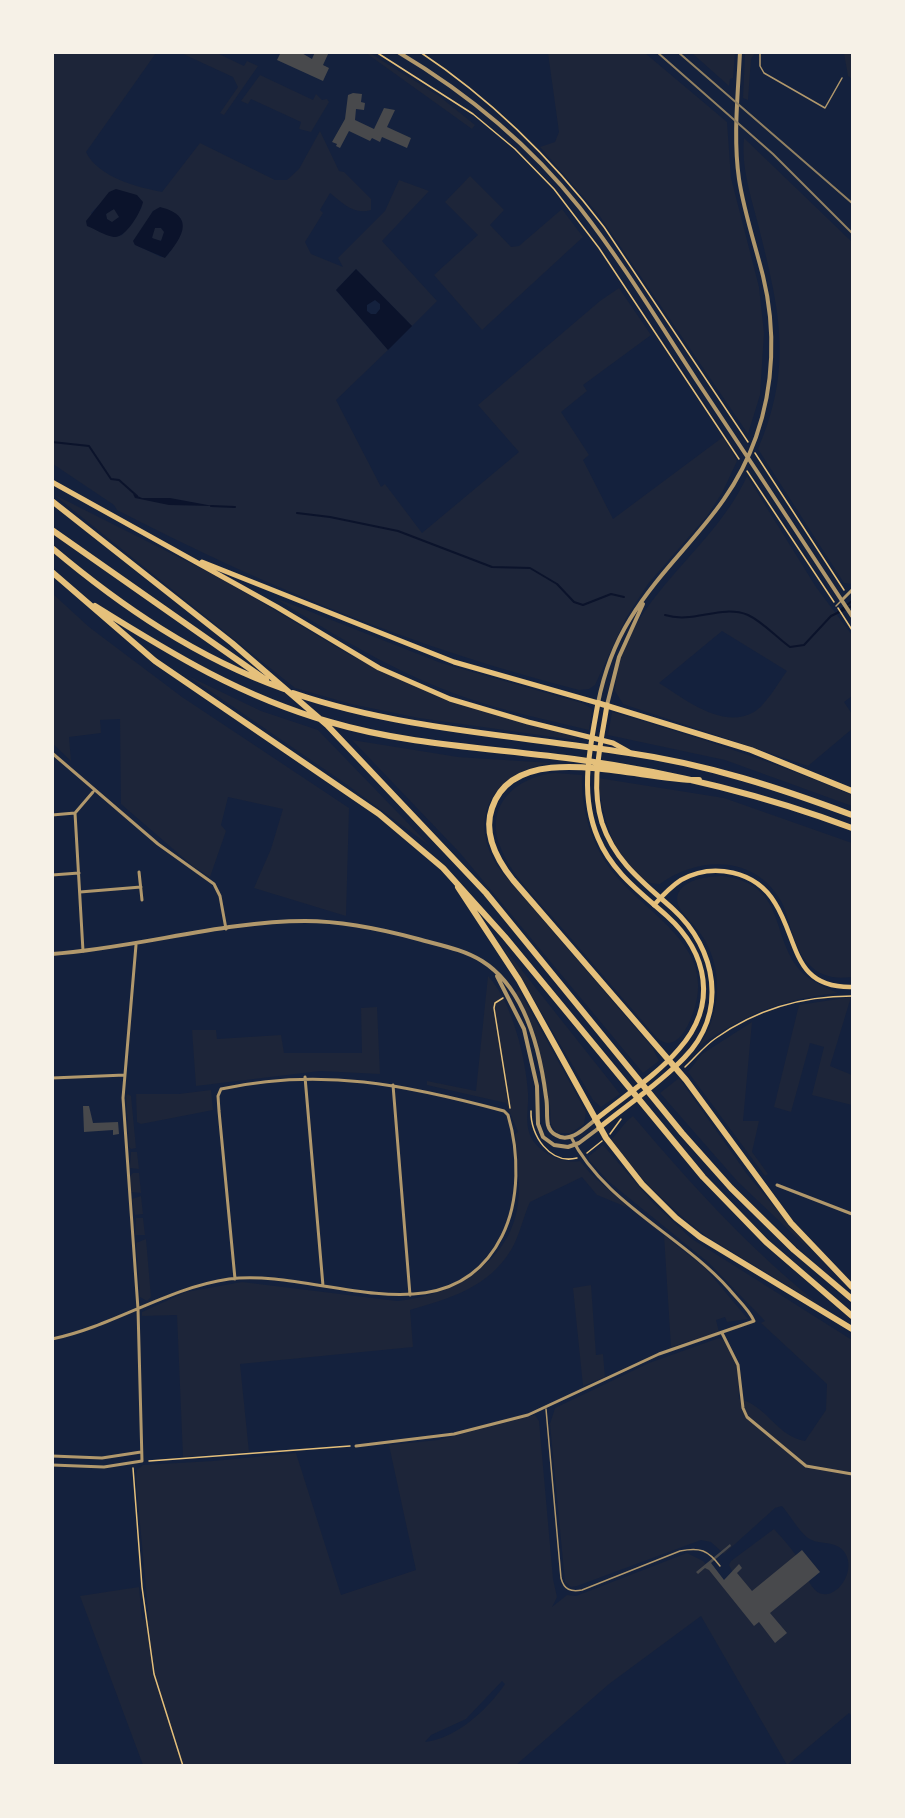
<!DOCTYPE html>
<html>
<head>
<meta charset="utf-8">
<style>
	body { margin:0 }
	#map { position:relative; width:905px; height:1818px; overflow:hidden; background:#14213d; font-family:"IBM Plex Serif",serif }
	canvas { display:block }
	.frame { position:absolute; inset:0; border:54px solid #f6f1e7; pointer-events:none }
</style>
</head>
<body>
<div id="map">
<canvas width="905" height="1818"></canvas>
<div class="frame"></div>
</div>
<script>
const c = document.querySelector('canvas').getContext('2d');
c.lineJoin = 'round';
function fill(path, color) { c.fillStyle = color; c.fill(path, 'evenodd'); }
function stroke(path, color, width, dash) { c.strokeStyle = color; c.lineWidth = width; c.lineCap = dash ? 'butt' : 'round'; c.setLineDash(dash || []); c.stroke(path); }
fill(new Path2D(`
	M52,53H156L86,152C98,177 136,187 162,192L200,143L275,180H287L299,169L320,131L339,171L344,172L371,199V210C353,215 343,203 330,193L320,210L323,213L305,242L311,254L343,267L338,258L385,211L399,180L429,191L382,241L437,301L412,326L356,269L336,290L388,350L336,400L381,487L385,484L422,533L519,452L478,405L600,301L619,288L651,335L583,385L587,391L561,412L589,455L583,460L613,519L723,437L737,461L722,493L707,516L648,584L626,618L595,685L589,689L579,690C418,649 263,586 117,510L114,505L53,464ZM99,205L142,207L122,235L113,237L91,213ZM153,211L178,239L167,256L161,257L134,244Z
	M181,53H217L244,66L247,61L258,66L224,115L220,113L238,87L233,77Z
	M366,53H370L439,96L475,125L472,129Z
	M548,53H645L727,122L731,178L759,287L764,333L760,395L748,434L599,215L540,147L555,142L559,132Z
	M692,53H735L733,78L730,79L729,86Z
	M745,53H755L751,59L748,100L743,98Z
	M844,53H852V79L848,76Z
	M260,75L313,100L316,94L322,100L327,99L329,102L311,132L299,129L301,122L251,99L248,104L241,101Z
	M744,138L852,242V584L844,583L758,449C794,366 779,308 758,224C751,197 741,167 744,138Z
	M470,176L504,210L490,225L511,247L519,246L562,209L583,237L482,330L434,275L478,235L445,202Z
	M106 216a7 7 0 1 1 14 0a7 7 0 1 1-14 0Z
	M151 234a7 7 0 1 1 14 0a7 7 0 1 1-14 0Z
	M747,476L816,587L852,635V696L844,702L852,714V729L808,766L623,704L615,691C621,600 712,554 747,476ZM722,631L787,671C778,683 766,705 754,712C722,730 685,699 659,683Z
	M53,494L224,580L350,655L438,697L576,737L575,740L419,718L351,704L295,688Z
	M53,594L89,627L182,697L349,808L346,916L254,888L271,849L283,809L228,797L221,825L226,831L210,877L194,867L121,804L120,719L100,720L101,733L69,737L71,761L53,744Z
	M273,597L441,663L582,703L592,709L589,730C547,720 504,711 464,697C395,673 335,635 273,597Z
	M188,676L261,711L318,730L430,846L346,784Z
	M612,712C694,736 775,762 852,795V806L725,760L608,735Z
	M352,740L458,757L551,763C493,772 464,820 501,871L652,1047L659,1061L643,1073L460,853Z
	M556,773L582,775C581,808 590,840 609,867C645,917 727,947 688,1025C681,1038 671,1050 657,1038C623,999 589,959 555,920C536,898 510,874 500,846C484,805 517,776 556,773Z
	M598,778L724,798L852,843V977C835,979 819,977 807,962C793,947 791,922 782,903C757,855 699,855 660,884C619,885 600,809 598,778Z
	M723,876C783,885 771,927 795,964C805,979 822,986 838,993C781,999 746,1014 699,1046C722,1013 724,966 700,933C694,923 677,911 677,899C678,879 710,876 723,876Z
	M501,944L620,1094L601,1107L593,1100Z
	M488,976C512,1001 526,1059 528,1093C529,1108 524,1125 532,1139C541,1154 564,1164 580,1161L590,1173L629,1208L597,1195L582,1177L530,1202C523,1217 520,1235 511,1250C488,1288 450,1298 410,1310L413,1347L240,1364L249,1452L183,1457L177,1315L142,1316V1312L186,1292L242,1282L397,1301C451,1296 511,1263 518,1203C521,1181 517,1156 515,1134L518,1132L506,1103L427,1085V1081L476,1091Z
	M519,990L586,1112L584,1124L571,1133H557L551,1124L550,1105L538,1047L515,993Z
	M851,997L830,1066L852,1075V1105L812,1095L824,1047L810,1043L791,1112L774,1107L799,1005Z
	M377,1007L380,1074L320,1071L196,1086L192,1030H216L217,1039L281,1035L284,1053H362L361,1008Z
	M752,1022L743,1121H759L752,1152L768,1174L765,1176L688,1072L702,1054Z
	M679,1078L747,1174L811,1251L738,1182L660,1093Z
	M211,1090L213,1110L141,1124L137,1122L136,1094H179Z
	M128,1094L131,1096L136,1148L131,1149L129,1147L126,1096Z
	M633,1116C691,1184 750,1250 821,1306L706,1236L687,1221L649,1186L610,1140C619,1133 623,1123 633,1116Z
	M603,1145L654,1204L692,1239L852,1340V1716L849,1713L787,1765L701,1616L609,1684L516,1765H143L80,1596L139,1587L142,1619L149,1621L136,1480L137,1470L143,1465L213,1461L296,1453L341,1595L416,1570L389,1445L438,1440L535,1415L539,1421L553,1579L557,1597L552,1607L567,1595L576,1596L687,1553L703,1561L722,1582L734,1575L729,1565L731,1561L774,1529C781,1537 789,1545 795,1554C802,1564 806,1581 815,1590C832,1606 858,1573 845,1553C836,1539 819,1546 808,1538C798,1530 790,1515 782,1506L775,1508L724,1554L711,1542L701,1540L577,1586L571,1587L565,1582L550,1424L555,1408L649,1363L719,1338C740,1345 739,1381 739,1399C767,1405 776,1436 805,1441L826,1410L827,1384L761,1323L765,1321L709,1263L608,1181L589,1160V1156ZM502,1681L505,1684C487,1710 457,1738 425,1742L431,1735L466,1719Z
	M131,1152H137L139,1169L130,1168Z
	M133,1173H139L141,1193L131,1192L130,1176Z
	M141,1196L143,1214L135,1215L132,1199Z
	M136,1218H143L145,1235H135Z
	M664,1235L705,1268L748,1319L727,1322L725,1317L716,1320L719,1332L671,1347Z
	M146,1239L151,1297L147,1301L140,1297L136,1243Z
	M591,1285L596,1355L603,1354L605,1377L583,1386L573,1288Z`), '#1d2539');
fill(new Path2D(`
	M116,189L137,195L143,202C141,212 126,238 114,237C105,236 95,229 87,226L86,221L109,192ZM114,209L119,217L112,222L107,219L106,214Z
	M160,207C196,216 183,237 165,258L135,245L133,241L153,211ZM155,228H161L164,232L161,241L152,238Z
	M356,269L412,326L388,350L336,290ZM375,300L380,304V309L376,314H371L367,311V305Z
	M133,494L142,498H170L213,506L169,505L135,498Z`), '#0b132b');
stroke(new Path2D(`
	M52,442L89,446L111,479L119,480L137,496
	M211,506L235,507
	M297,513L330,517L398,531L492,567L530,568L557,584L574,602L583,605L611,594L624,597
	M838,612L852,601
	M665,615C694,624 720,604 748,615C763,622 776,637 790,647L804,645L831,616L852,606`), '#0b132b', 2);
fill(new Path2D(`
	M281,52H300L312,59L315,52H329L323,65L329,68L323,81L277,60Z
	M353,93L362,94L361,102L365,103L364,110L356,109L355,120L374,129L384,108L395,110L387,127L411,138L407,148L382,137L380,142L372,138L370,141L349,131L340,148L336,146L337,144L332,142L345,119L348,95Z
	M83,1106H89L93,1123L118,1122L119,1134L113,1135V1130L84,1132Z
	M730,1544L731,1546L711,1563L724,1580L739,1564L742,1568L737,1573L752,1591L802,1550L820,1572L770,1613L787,1633L775,1643L759,1622L754,1626L709,1570L705,1568L698,1574L696,1572Z`), '#48494c');
stroke(new Path2D(`
	M376,52L473,114L515,149L554,189L599,248L739,459
	M420,52C491,99 552,159 604,227L748,442
	M755,453L844,590
	M747,471L834,602
	M838,608L852,630
	M503,998L495,1003L494,1008L510,1108
	M685,1067C696,1057 704,1046 716,1038C757,1009 803,996 852,996
	M531,1111C530,1135 550,1165 577,1158
	M610,1134L621,1119
	M587,1153L602,1141
	M149,1461L350,1446
	M133,1468L142,1587L154,1674L183,1766`), '#e5c07b', 1.5);
stroke(new Path2D(`
	M760,52V66L764,73L825,108L842,78
	M836,606L841,601
	M546,1409L561,1578C564,1590 571,1592 582,1590L680,1551C700,1547 708,1550 720,1566`), '#b1986c', 1.5);
stroke(new Path2D(`
	M842,600L852,590
	M52,753L158,844L214,884L220,896L226,929
	M52,815L75,813
	M139,872L142,900
	M52,875L79,873
	M80,892L141,887
	M83,951L75,813L93,792
	M305,1077L323,1286
	M52,1078L125,1075
	M393,1085L410,1295
	M777,1185L852,1214
	M722,1333L738,1365L743,1408L747,1417L806,1466L852,1474
	M52,1339C114,1326 167,1288 229,1279C317,1267 448,1344 502,1236C520,1200 519,1152 508,1115L504,1111C407,1085 321,1067 221,1089L218,1096L219,1111L235,1279
	M356,1446L454,1434L528,1415L659,1354L754,1321C749,1309 737,1299 729,1289C681,1235 604,1203 571,1137
	M52,1456L102,1458L141,1452
	M52,1465L104,1467L142,1461L138,1309L123,1098L136,945`), '#b1986c', 3);
stroke(new Path2D(`
	M398,52C467,93 530,145 580,208C623,263 659,323 697,381C749,459 801,538 852,616
	M598,703C604,673 614,645 630,619C671,552 728,517 756,437C774,386 776,329 763,276C755,244 744,212 739,179C733,137 738,95 740,52
	M607,705L619,657L643,604
	M52,954C137,948 223,921 305,921C344,921 381,929 418,939C439,945 463,949 482,961C525,988 540,1050 546,1097C548,1106 546,1116 548,1125C549,1129 552,1133 556,1135C570,1144 585,1128 595,1120
	M497,976L524,1029L537,1086L538,1124L543,1137L554,1145L568,1147L579,1143L599,1128`), '#b1986c', 4);
stroke(new Path2D(`
	M654,905C662,896 670,887 681,880C713,862 756,871 775,903C799,941 792,988 852,987`), '#e5c07b', 4.5);
stroke(new Path2D(`
	M595,1120C623,1097 656,1076 679,1049C718,1005 708,953 667,916C640,892 612,872 598,838C579,794 590,748 598,703
	M599,1128C627,1105 659,1084 684,1058C728,1013 717,949 673,909C644,883 615,862 602,823C590,784 601,744 607,705`), '#e5c07b', 5);
stroke(new Path2D(`
	M52,482L277,607L379,668L450,699L528,722L613,743L629,752
	M202,562L454,662L598,703`), '#e5c07b', 5);
stroke(new Path2D(`
	M52,501L232,643L327,725L486,893L682,1133L731,1188L794,1250L852,1299
	M52,530L266,680
	M52,548C122,607 197,658 284,689
	M52,572L155,661L379,814L443,868L505,937L703,1177L766,1242L852,1316
	M95,606C172,654 242,697 330,722C411,746 497,748 581,760C674,773 764,795 852,828
	M293,693C402,730 516,735 629,753C706,764 780,788 852,815
	M598,703L751,750L852,791
	M699,780C643,782 516,735 492,808C483,834 497,860 513,880L686,1080L791,1223L852,1287
	M458,887L519,980L606,1138L642,1184L676,1218L700,1237L852,1329`), '#e5c07b', 6);
stroke(new Path2D(`
	M657,52L773,154L852,233
	M678,52L852,203`), '#918062', 2);
</script>
</body>
</html>
